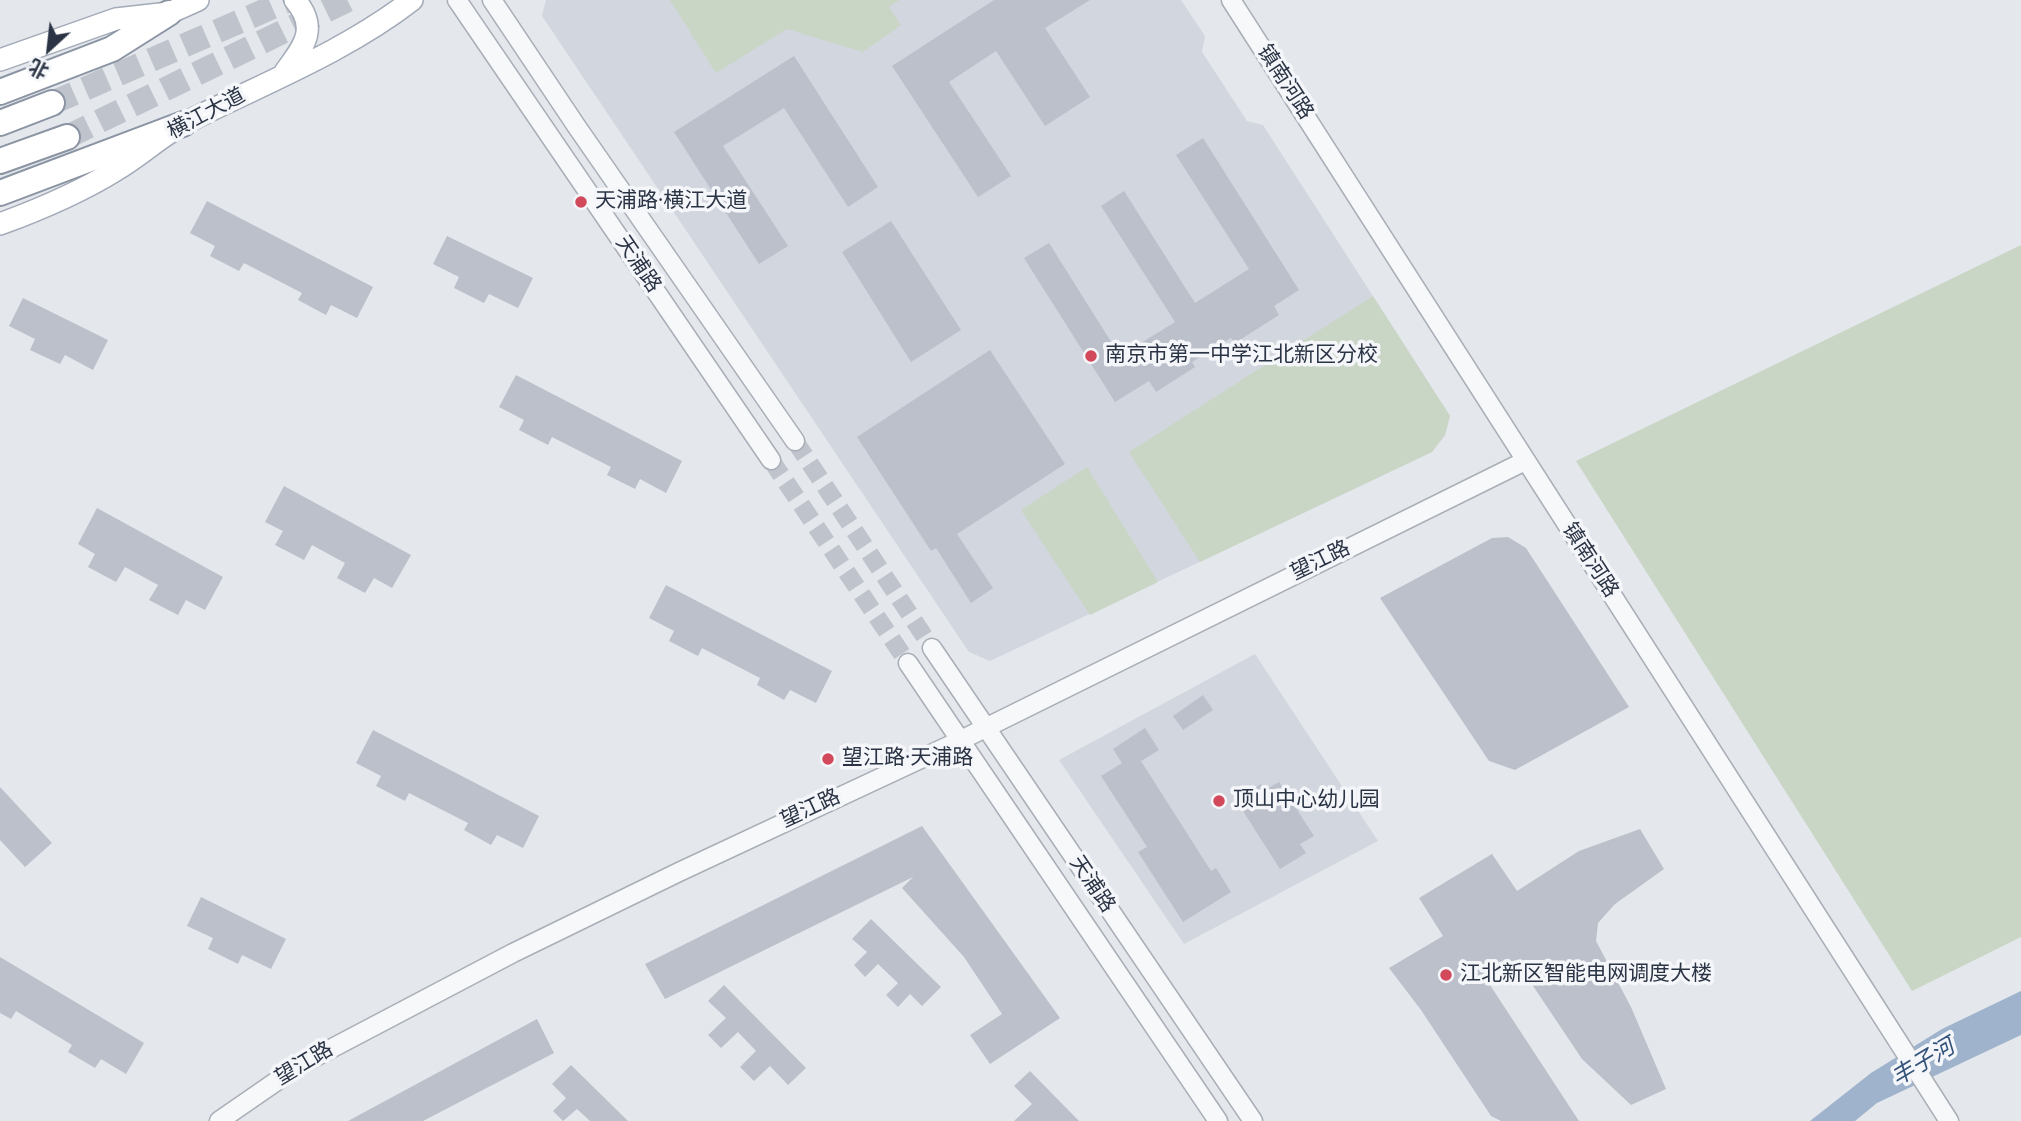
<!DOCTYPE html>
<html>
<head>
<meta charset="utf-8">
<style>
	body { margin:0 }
	#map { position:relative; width:2021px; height:1121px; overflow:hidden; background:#e4e7ec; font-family:"Source Sans 3","Noto Sans SC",sans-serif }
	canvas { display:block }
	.north { position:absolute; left:14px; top:14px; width:70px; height:70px; -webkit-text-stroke:5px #f4f6f9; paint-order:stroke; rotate:207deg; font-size:19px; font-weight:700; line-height:28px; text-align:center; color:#2b3445 }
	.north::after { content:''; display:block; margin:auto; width:24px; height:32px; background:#2b3445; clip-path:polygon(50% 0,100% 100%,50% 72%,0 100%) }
</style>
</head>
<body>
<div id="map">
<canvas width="2021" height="1121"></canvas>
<div class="north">北</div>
</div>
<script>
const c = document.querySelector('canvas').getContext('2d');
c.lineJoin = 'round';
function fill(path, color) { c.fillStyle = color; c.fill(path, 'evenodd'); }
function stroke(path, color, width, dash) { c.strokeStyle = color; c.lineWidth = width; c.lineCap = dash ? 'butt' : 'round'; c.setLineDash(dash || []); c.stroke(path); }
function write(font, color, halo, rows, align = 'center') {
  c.font = font + ' "Source Sans 3","Noto Sans SC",sans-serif'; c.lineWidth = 7; c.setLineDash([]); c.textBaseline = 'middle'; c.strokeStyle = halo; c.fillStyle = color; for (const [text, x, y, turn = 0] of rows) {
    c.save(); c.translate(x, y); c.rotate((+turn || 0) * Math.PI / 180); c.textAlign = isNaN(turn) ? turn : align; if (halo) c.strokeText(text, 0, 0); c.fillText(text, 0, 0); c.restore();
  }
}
fill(new Path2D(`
	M546,0H1181L1205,36L1202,52L1247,121L1263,125L1450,416L1445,435L1432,452L990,661L969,652L542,16Z
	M1255,654L1378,841L1184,944L1059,760Z`), '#d2d6de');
fill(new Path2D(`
	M670,0H899L889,7L901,25L863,52L787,29L716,73Z
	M2021,245V937L1912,991L1576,461Z
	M1373,296L1450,416L1445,435L1432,452L1200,562L1129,452Z
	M1087,467L1158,582L1090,615L1021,510Z`), '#c9d6c5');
fill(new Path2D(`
	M2021,991V1035L1877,1103L1855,1121H1810L1871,1073L1942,1029Z`), '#9fb4cc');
fill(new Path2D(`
	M994,0H1090L1045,28L1090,97L1045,126L996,51L949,82L1011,176L978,197L892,66Z
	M794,56L878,187L848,207L784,108L723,146L788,246L759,264L674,132Z
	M1203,138L1299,290L1274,306L1279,315L1235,343L1231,338L1192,362L1195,367L1156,392L1149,381L1115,402L1024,258L1049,243L1120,356L1175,322L1101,206L1124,191L1195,303L1249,269L1176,155Z
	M207,201L373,287L357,318L331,305L326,315L298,300L302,293L244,263L239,271L210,256L215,246L190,233Z
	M891,221L961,330L911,362L842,252Z
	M447,236L533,278L518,308L489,294L484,303L454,288L459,277L433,264Z
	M23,298L108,340L93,370L65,355L60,364L30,350L35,339L9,326Z
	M990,350L1065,464L957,534L993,588L971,603L936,548L931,551L857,437Z
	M516,375L682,461L666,493L640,479L635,489L607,475L611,467L552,437L548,445L519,430L524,420L499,407Z
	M284,486L411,555L392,588L374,578L365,593L337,578L345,563L312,545L304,560L275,545L283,531L265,522Z
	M97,508L223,577L205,610L186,600L178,615L149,600L158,585L125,567L116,582L88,567L95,554L78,544Z
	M1508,537L1526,548L1629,707L1515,770L1489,761L1380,598L1492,538Z
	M666,585L832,671L816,703L790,690L784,700L757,685L760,678L702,648L698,656L669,641L674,631L649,618Z
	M1203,695L1213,710L1183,730L1173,716Z
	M1145,728L1159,750L1141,761L1211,871L1216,868L1231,892L1183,922L1138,852L1147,847L1101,776L1122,763L1113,749Z
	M373,730L539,816L523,848L497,835L491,845L464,830L468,823L409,793L405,801L376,786L381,776L356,763Z
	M1279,782L1314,836L1300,844L1306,853L1280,869L1236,800L1261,784L1265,790Z
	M0,787L52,843L25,867L0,840Z
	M922,826L1060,1018L990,1064L970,1035L1002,1014L964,957L902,888L913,877L665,999L645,964Z
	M1640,829L1664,869L1615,904L1598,923L1596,941L1631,1007L1666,1089L1631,1105L1582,1059L1517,962L1488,982L1579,1121H1501L1491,1116L1421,1010L1389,968L1443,936L1419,898L1492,854L1517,891L1579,851Z
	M201,897L286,939L271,969L242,955L238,964L208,949L213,938L187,926Z
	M871,919L941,987L922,1006L910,994L898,1007L886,995L898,983L878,964L865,977L854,965L867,952L852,939Z
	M0,957L144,1043L126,1074L101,1059L95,1068L68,1052L72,1045L16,1011L11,1019L0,1013Z
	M724,985L806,1068L788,1085L770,1066L754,1081L740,1067L756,1051L738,1032L721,1048L708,1035L726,1018L708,1001Z
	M537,1019L554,1053L423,1121H348Z
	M571,1065L628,1121H590L577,1109L563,1121L553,1111L566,1098L552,1084Z
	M1030,1071L1079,1121H1014L1032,1104L1014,1086Z`), '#bbc0ca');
stroke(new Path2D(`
	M795,441L932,648
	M771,460L908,663`), '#bfc3cb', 18, [18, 9]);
stroke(new Path2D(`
	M52,103L289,0
	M67,137L348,0`), '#bfc3cb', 24, [24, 12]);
const minor = new Path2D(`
	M457,0L771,460
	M492,0L577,127L795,441
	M1231,0L1949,1121
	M932,648L1253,1121
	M908,663L1218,1121
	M219,1121L300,1065L513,953L679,872L959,741L1525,461`);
const major = new Path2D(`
	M0,60L116,19L169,13L198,0
	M285,72C304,46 319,28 295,0
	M0,224C41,209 79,193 116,170C140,156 162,135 187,122C262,84 345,52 412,0`);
const highway = new Path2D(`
	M0,92L112,49L169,13
	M0,123L52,103
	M0,161L67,137
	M0,193L183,124`);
stroke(minor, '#a9aeb7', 21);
stroke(major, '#a3abb8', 24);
stroke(highway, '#8b94a3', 28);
stroke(minor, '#f7f8fa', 18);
stroke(major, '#fff', 21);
stroke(highway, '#fff', 24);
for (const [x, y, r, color] of [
	[581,202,7,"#d1495b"],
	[1091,356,7,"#d1495b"],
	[828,759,7,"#d1495b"],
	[1219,801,7,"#d1495b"],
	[1446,975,7,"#d1495b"]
]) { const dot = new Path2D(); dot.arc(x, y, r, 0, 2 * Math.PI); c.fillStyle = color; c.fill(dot); stroke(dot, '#f4f6f9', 2.5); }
write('21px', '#2b3445', '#f4f6f9', [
	["镇南河路",1284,83,57],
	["横江大道",207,115,-28],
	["天浦路",637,265,56],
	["镇南河路",1589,561,57],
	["望江路",1321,562,-26],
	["望江路",811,810,-25],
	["天浦路",1091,885,56],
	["望江路",305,1065,-31]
]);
write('21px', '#2b3445', '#f4f6f9', [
	["天浦路·横江大道",595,202],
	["南京市第一中学江北新区分校",1105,356],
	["望江路·天浦路",842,759],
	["顶山中心幼儿园",1233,801],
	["江北新区智能电网调度大楼",1460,975]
], 'left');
write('italic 23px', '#34527a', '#f4f6f9', [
	["丰子河",1924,1064,-31]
]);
</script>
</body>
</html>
